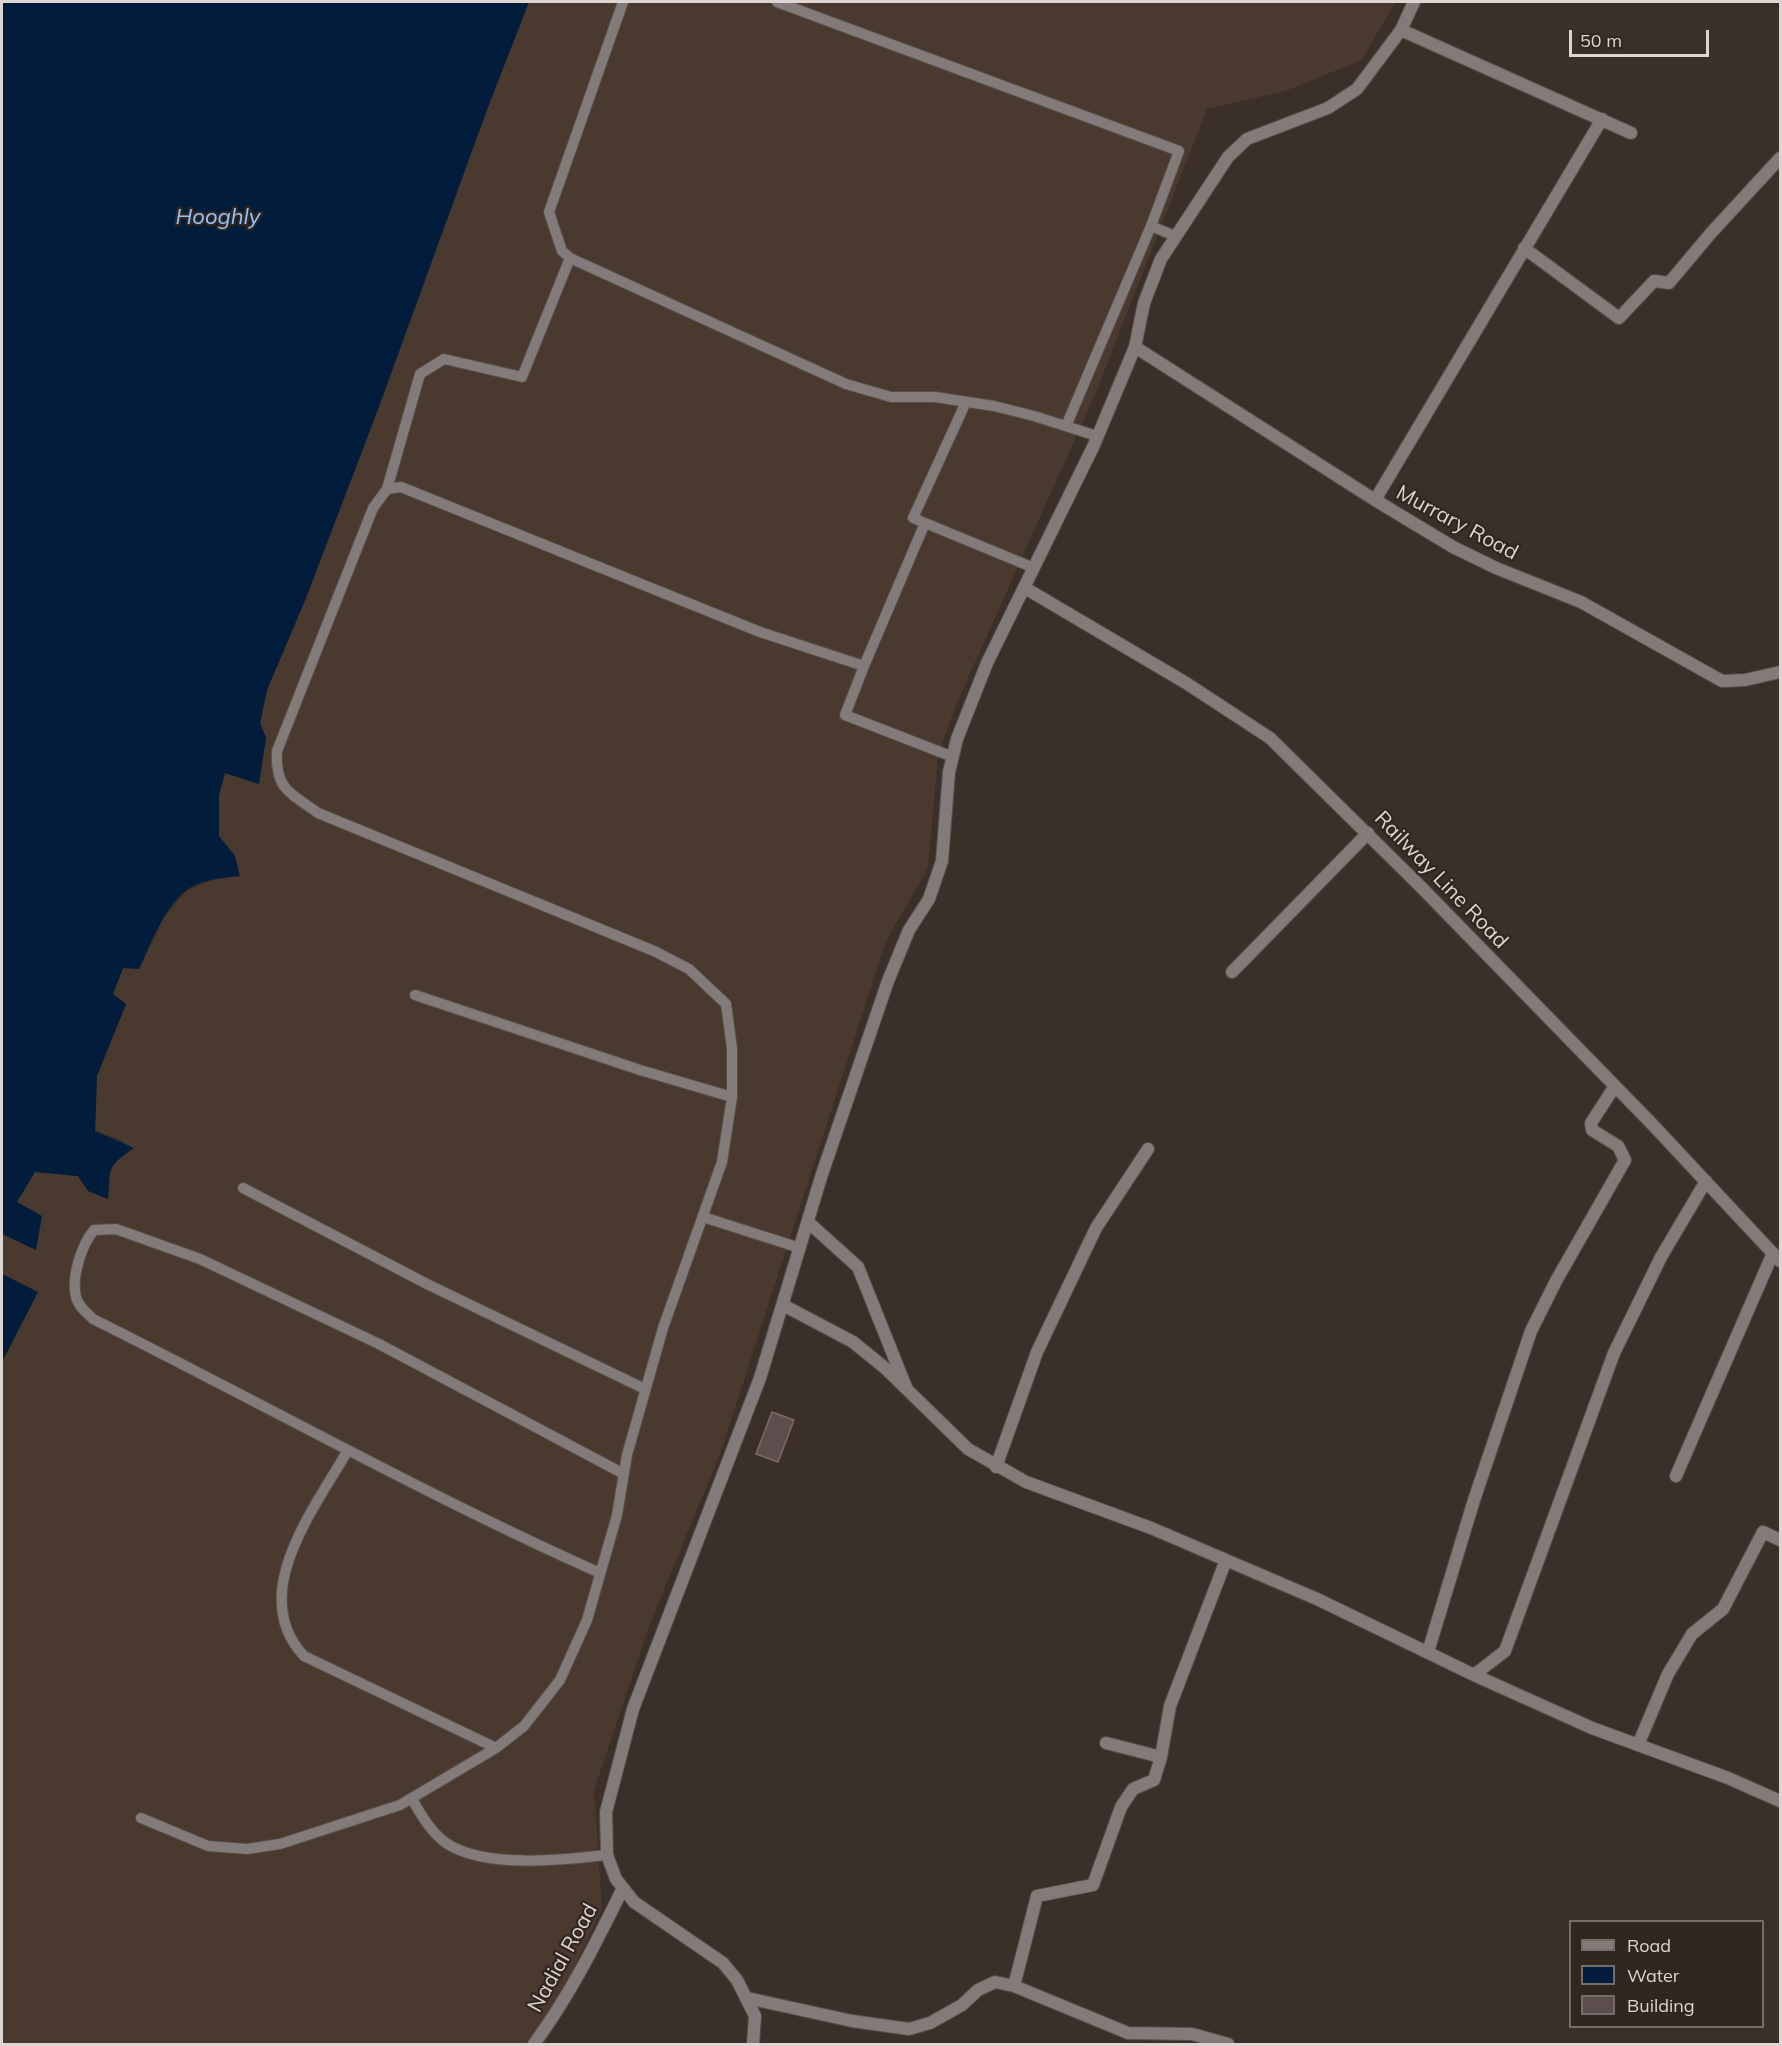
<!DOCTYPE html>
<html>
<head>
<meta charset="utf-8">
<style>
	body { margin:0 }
	#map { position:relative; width:1782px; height:2046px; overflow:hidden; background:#3b3029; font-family:Mulish,sans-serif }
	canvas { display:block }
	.frame { position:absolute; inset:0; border:3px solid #dcd5d1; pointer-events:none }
	.legend { position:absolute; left:1569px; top:1920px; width:195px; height:108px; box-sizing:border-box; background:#312620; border:2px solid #756c67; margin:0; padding:8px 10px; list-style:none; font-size:18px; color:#dcd5d1 }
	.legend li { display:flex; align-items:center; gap:12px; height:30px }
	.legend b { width:30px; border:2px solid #756c67 }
	.scale { position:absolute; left:1569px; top:30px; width:140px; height:27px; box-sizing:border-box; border:3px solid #dcd5d1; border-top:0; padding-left:8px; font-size:18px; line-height:21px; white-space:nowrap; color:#dcd5d1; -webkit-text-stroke:4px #312620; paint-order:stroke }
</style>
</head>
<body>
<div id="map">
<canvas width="1782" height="2046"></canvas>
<div class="frame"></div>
<ul class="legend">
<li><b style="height:8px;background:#827b79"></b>Road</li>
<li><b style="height:16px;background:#021c3b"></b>Water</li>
<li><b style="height:16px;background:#5c4e4c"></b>Building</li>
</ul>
<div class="scale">50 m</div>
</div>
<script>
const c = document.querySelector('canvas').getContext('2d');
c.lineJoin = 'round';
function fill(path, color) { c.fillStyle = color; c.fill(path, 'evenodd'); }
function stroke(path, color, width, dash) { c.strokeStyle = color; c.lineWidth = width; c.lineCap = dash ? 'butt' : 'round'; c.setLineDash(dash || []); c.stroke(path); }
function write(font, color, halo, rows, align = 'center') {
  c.font = font + ' Mulish,sans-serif'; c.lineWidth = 4.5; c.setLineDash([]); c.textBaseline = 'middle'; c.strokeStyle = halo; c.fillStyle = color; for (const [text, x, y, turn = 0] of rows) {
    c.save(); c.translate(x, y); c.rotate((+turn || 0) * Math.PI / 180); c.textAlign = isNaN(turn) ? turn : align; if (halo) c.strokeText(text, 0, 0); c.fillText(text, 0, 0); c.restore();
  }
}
fill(new Path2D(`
	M529,2H1395L1362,60L1285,91L1207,109L1096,392L956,705L938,755L928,868L886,941L721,1451L648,1629L594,1790L602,1908L562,1994L528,2044H2V1362L38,1292L2,1274V1234L36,1249L17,1202L35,1172L78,1176L88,1191L109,1198L110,1171L113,1163L133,1148L117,1138L95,1131L97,1076L126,1004L113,994L123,968L139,969L164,918L187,890L218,878L235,856L219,836V795L226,773L259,784L266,738L260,723L267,690L306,598L377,412L488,107Z`), '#4a392f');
fill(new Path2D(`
	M2,2H529L488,107L377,412L306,598L267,690L260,723L266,738L259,784L225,773L219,795V836L235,856L240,876C224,878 201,879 187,890C163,908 151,944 139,969L123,968L113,994L126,1004L97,1076L95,1131L134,1148C107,1167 110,1167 108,1199L88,1191L78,1176L35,1172L17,1202L42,1216L36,1250L2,1234Z
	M2,1274L38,1292L2,1362Z`), '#021c3b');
const building = new Path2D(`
	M772,1412L794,1420L778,1462L756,1454Z`);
fill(building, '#5c4e4c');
stroke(building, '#7a6b69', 1.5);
const service = new Path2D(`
	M777,2L1179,151L1151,226
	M570,258L562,251L549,212L623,2
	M966,402L913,518L1034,568
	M1066,426L1151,226L1175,236
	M387,489L420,374L444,359L522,377L570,258L846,384L891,397H935L994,406L1034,416L1097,436
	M864,666L925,523
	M415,995L640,1070L732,1097
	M243,1188L427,1284L645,1389
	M703,1217L800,1248
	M348,1450C315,1508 246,1594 304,1656L496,1748
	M600,1573C427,1496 262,1403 93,1319C86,1312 78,1306 76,1297C71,1277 82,1244 94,1230L116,1229L200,1259L379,1344L624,1474
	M412,1799C421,1815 431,1832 446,1843C485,1869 563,1860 607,1855
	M141,1818L208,1846L247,1849L280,1844L400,1805L496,1748L524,1726L560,1680L587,1620L617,1515L627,1455L663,1328L722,1162L732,1097V1048L726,1004L689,969L654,951L318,813C289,792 275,789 277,751L373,508L387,489L401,487L760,632L864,666L845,715L953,757`);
const minor = new Path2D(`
	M1401,30L1631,133
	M1524,248L1619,318L1654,281L1669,283L1711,233L1780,158
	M1135,347L1375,500L1453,547L1496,568L1581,602L1722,681L1745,680L1780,672
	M1375,500L1602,119
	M1025,588L1186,683L1270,738L1421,887L1652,1124L1780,1261
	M1232,972L1368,833
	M808,1222L858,1267L906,1387
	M783,1305L853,1342L885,1368L968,1449L1026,1482L1151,1528L1317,1599L1474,1675L1592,1728L1728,1778L1780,1801
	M996,1467L1037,1352L1096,1228L1148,1149
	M1676,1476L1773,1253
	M1428,1652L1474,1500L1531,1331L1556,1281L1625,1160L1618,1146L1592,1130L1591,1123L1615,1086
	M1474,1675L1505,1651L1614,1353L1661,1257L1706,1181
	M1638,1745L1668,1674L1692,1634L1723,1609L1763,1532L1780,1540
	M1161,1757L1170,1706L1226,1560
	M1014,1986L1037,1896L1093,1885L1121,1807L1133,1789L1154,1780L1161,1757L1106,1743
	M747,1998L852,2021L909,2029L930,2023L962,2005L978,1990L995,1982L1014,1986L1128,2033L1192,2034L1228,2044
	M534,2044C570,1995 596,1943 623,1888`);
const tertiary = new Path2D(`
	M753,2044L755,2016L737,1980L723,1963L634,1902L616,1879L607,1855L606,1812L633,1709L760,1378L822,1174L888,981L909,930L929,899L942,861L949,772L957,739L987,663L1094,445L1135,347L1144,303L1161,259L1228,157L1247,139L1328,108L1357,89L1401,30L1414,2`);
stroke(service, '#584e47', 12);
stroke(minor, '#584e47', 14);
stroke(tertiary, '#584e47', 14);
stroke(service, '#827b79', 10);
stroke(minor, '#827b79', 12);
stroke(tertiary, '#827b79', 12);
write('21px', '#dcd5d1', '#312620', [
	["Murrary Road",1457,523,28],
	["Railway Line Road",1441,880,46],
	["Nadial Road",563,1958,-61]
]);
write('italic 22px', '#93c3fe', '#312620', [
	["Hooghly",218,217]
]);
</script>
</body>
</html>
